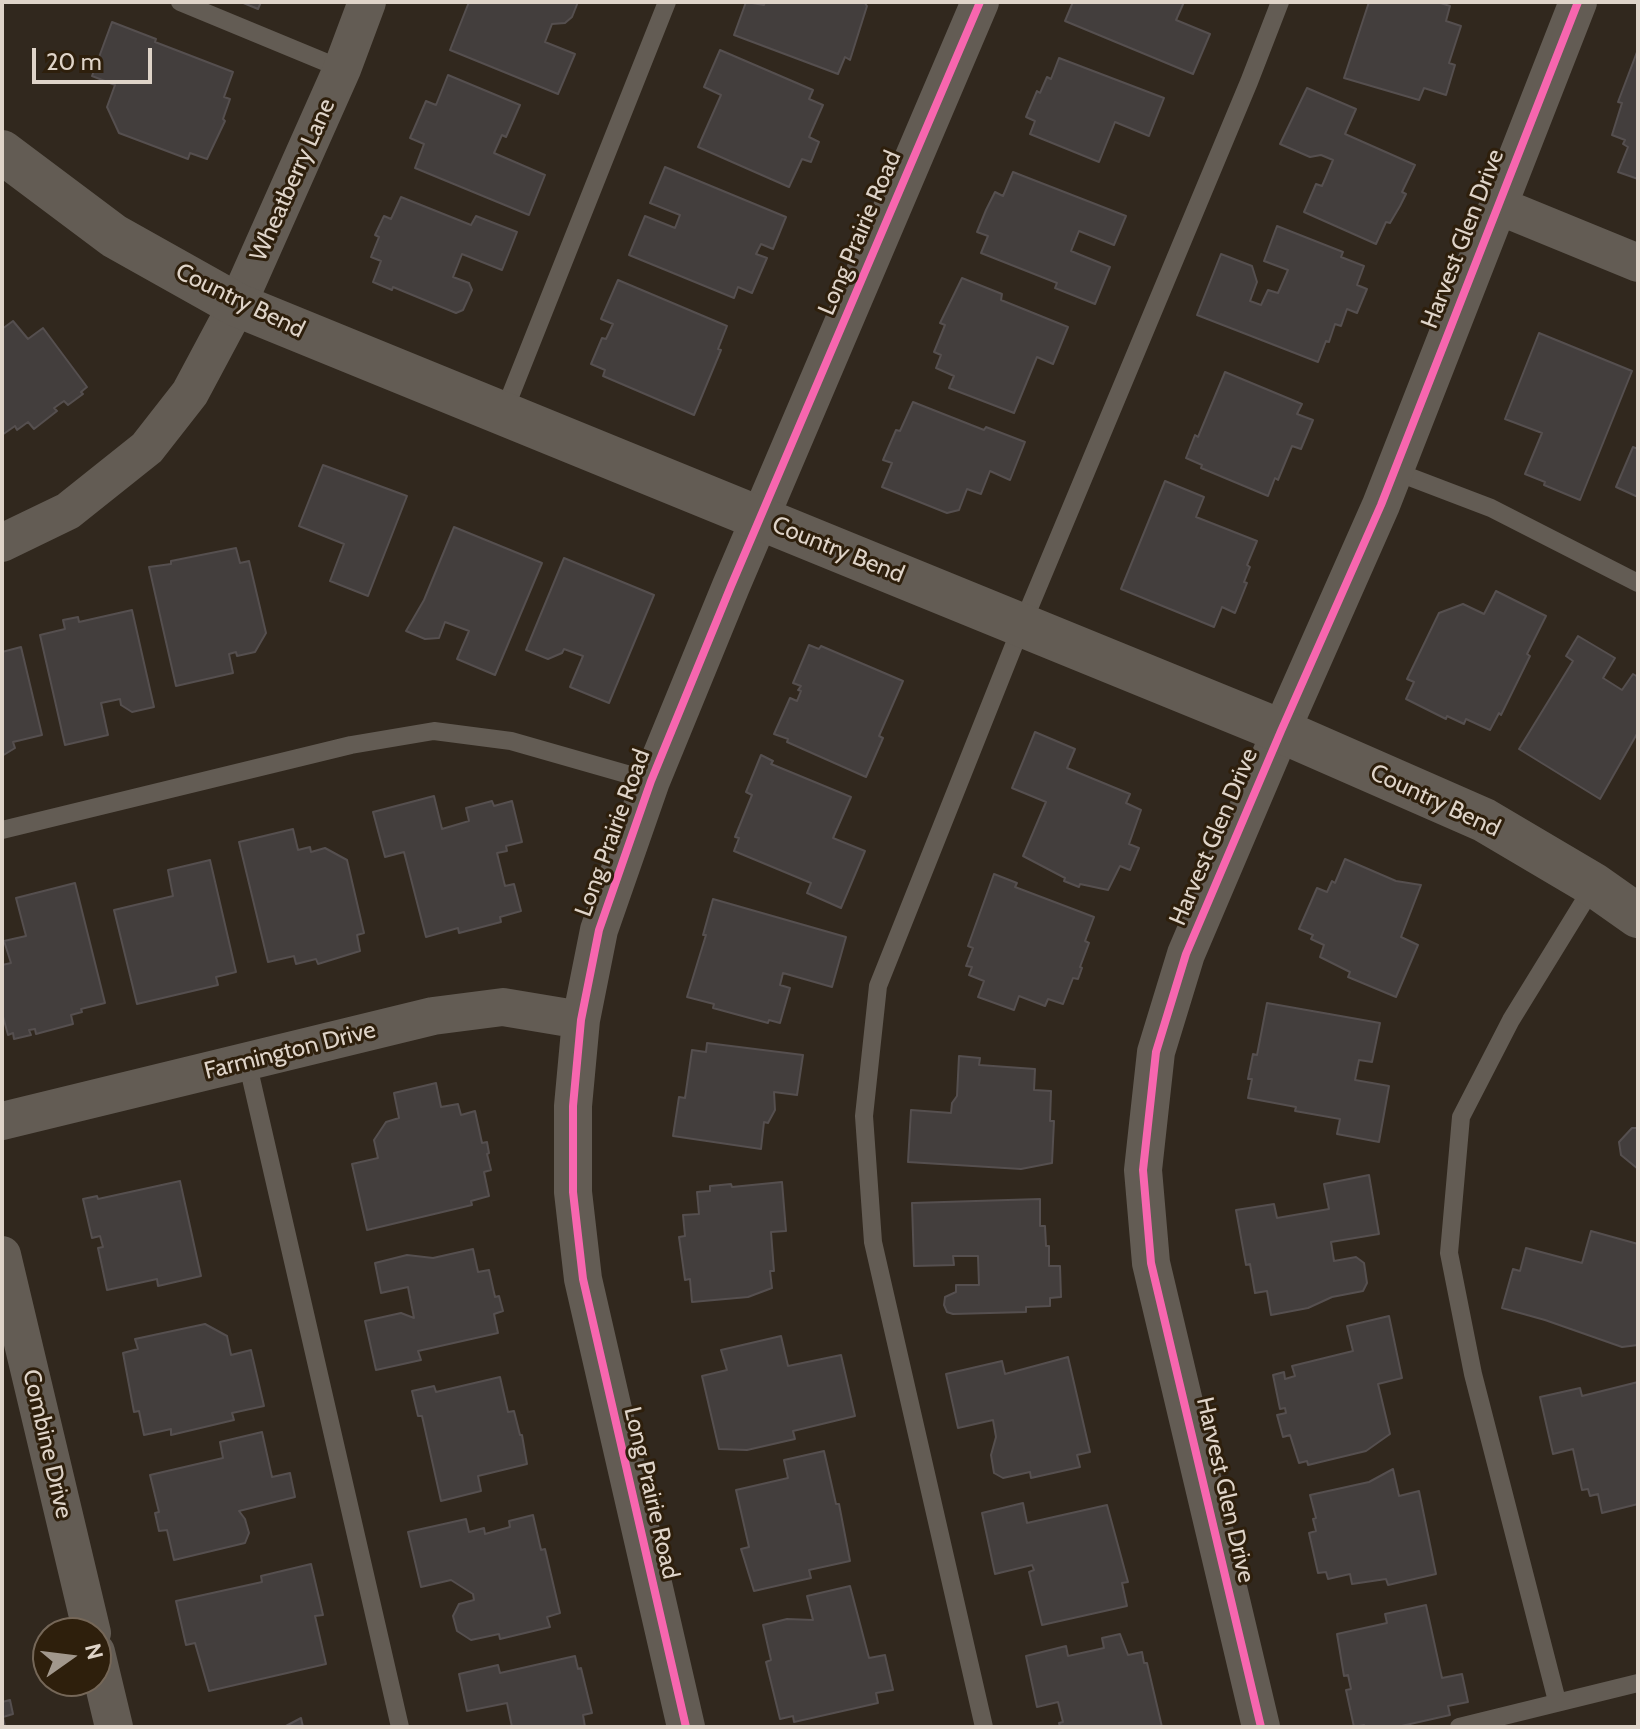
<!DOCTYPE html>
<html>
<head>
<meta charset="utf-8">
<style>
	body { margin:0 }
	#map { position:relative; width:1640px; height:1729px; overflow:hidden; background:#31281e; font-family:Cabin,sans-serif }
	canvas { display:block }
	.frame { position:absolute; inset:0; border:4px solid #dfd4c9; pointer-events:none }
	.north { position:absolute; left:32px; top:1617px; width:80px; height:80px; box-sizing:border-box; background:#2e1f0c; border:2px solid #756758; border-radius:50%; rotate:76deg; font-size:22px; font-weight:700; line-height:32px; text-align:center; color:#dfd4c9 }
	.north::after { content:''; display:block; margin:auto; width:28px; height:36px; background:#a2988d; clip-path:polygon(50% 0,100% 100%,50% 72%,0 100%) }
	.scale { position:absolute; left:32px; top:48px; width:120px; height:36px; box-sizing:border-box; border:4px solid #dfd4c9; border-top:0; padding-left:10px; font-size:24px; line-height:28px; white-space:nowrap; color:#dfd4c9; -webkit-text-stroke:6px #2e1f0c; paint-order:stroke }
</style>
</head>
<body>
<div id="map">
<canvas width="1640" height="1729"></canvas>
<div class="frame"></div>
<div class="north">N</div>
<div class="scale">20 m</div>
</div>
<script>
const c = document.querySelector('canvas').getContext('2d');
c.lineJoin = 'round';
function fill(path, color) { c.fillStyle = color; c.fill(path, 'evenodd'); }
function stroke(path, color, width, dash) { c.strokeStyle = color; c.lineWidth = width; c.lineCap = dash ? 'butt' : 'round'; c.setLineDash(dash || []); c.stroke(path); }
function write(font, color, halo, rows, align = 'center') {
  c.font = font + ' Cabin,sans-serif'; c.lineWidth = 6; c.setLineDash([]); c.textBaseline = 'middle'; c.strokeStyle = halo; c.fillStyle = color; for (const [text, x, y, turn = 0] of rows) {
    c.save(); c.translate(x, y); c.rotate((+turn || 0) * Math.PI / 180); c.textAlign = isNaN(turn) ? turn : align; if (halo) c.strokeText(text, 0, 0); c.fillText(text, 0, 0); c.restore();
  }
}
const building = new Path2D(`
	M241,2H261L258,9Z
	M469,2H578L572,17L565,23L552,24L545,42L575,54L558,94L450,50Z
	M746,2L764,5L765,2H864L867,6L850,60L845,57L838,74L734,35Z
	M1073,2H1184L1176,20L1210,34L1193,74L1065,21Z
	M1369,2H1437L1450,6L1446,21L1461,26L1449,63L1455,65L1446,95L1424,88L1419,100L1344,78Z
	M112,22L156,39L155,42L233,72L224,97L230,99L223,119L225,121L207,159L190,153L188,159L119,133L107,107L115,85L92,76Z
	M720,50L813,90L809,99L823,105L809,137L819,142L811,162L802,159L789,187L698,147L721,95L704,87Z
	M1637,52L1638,53V179L1618,172L1628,147L1623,144L1625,140L1612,135L1622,103L1618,102Z
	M1059,58L1164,98L1149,136L1115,122L1099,162L1030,134L1035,121L1026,117L1037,91L1040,93L1047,77L1051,79Z
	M448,75L520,105L506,137L502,135L494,153L545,175L529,215L415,168L424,144L410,138L426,101L436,105Z
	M1307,88L1356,109L1345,134L1415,165L1402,192L1406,194L1400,206L1390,223L1386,222L1376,244L1304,212L1316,184L1322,186L1333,160L1321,155L1310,157L1280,144Z
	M665,167L786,217L773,249L761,244L756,254L767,258L752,293L738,287L734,298L629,255L645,216L675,228L680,215L650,203Z
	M1013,172L1126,216L1114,245L1079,231L1071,251L1110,267L1095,304L1055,288L1057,283L981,253L988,236L977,232L986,210L995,192L1003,196Z
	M401,197L471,225L476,216L517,232L502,270L462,254L453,277L469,283L472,290L463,310L456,313L393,287L392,290L373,282L381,261L371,257L379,237L375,235L384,216L391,219Z
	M1277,226L1343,252L1341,257L1364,266L1357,285L1367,289L1357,313L1347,309L1341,326L1335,324L1329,342L1326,341L1318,362L1197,315L1221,254L1252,266L1257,282L1250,301L1261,305L1268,290L1278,293L1288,270L1264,261Z
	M962,278L1002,294L1001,300L1068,327L1053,364L1037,357L1014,413L949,388L954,376L936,368L941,355L934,352L945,325L940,323Z
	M618,280L727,326L718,349L721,350L694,415L603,376L605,370L591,364L602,338L606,339L613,324L601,319Z
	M13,321L28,339L43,328L87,387L81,392L83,394L68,405L64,401L54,408L57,411L34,429L28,422L17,430L15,426L2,435V329Z
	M1539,333L1632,371L1580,500L1544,485L1545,482L1525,474L1542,433L1505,419Z
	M1225,372L1302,404L1297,414L1313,420L1301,449L1292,446L1278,480L1275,478L1268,496L1201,468L1202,465L1186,458L1195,435L1198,437Z
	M913,402L984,430L986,427L1025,442L1010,480L990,471L981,494L967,489L959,510L947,513L882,487L892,463L883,460L896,430L900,431Z
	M1633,447L1638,449V497L1616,487Z
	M323,465L407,496L368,596L330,581L344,544L299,526Z
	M1165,481L1204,497L1196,517L1257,541L1247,565L1250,567L1244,582L1247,583L1235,613L1222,607L1214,627L1121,589Z
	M454,527L542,563L495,675L457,659L469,631L445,622L439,638L425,639L406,631L424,600Z
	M236,548L240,563L249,561L266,633L255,652L237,656L236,652L229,654L233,673L176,686L149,567L171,564V561Z
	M564,558L654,595L609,703L570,687L583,656L564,649L562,653L548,659L526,650Z
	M1496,591L1546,616L1527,654L1530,656L1501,715L1499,713L1490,730L1466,719L1464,724L1447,716L1446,719L1406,699L1414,682L1407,679L1439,613L1463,604L1484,614Z
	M132,610L154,707L132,712L121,705L120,699L101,703L108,735L65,745L40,635L65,629L63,620L78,617L79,622Z
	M1578,636L1615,658L1603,678L1622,690L1633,674L1638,677V732L1600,799L1519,749L1573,661L1566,656Z
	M809,645L819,649L821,646L903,681L879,736L883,738L866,777L787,742L788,739L774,734L790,698L797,701L801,691L798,690L801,686L793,683Z
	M21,647L42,735L13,742L15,748L2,756V652Z
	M1035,732L1075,749L1067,768L1130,794L1126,803L1141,810L1129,844L1139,848L1130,870L1120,866L1108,890L1080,884L1079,887L1064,881L1065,878L1023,856L1046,802L1012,788Z
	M761,755L773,761L771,764L851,797L833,838L865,851L841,908L807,893L811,883L734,851L739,838L735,837L752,795L746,792Z
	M434,796L442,829L469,821L466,808L492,801L494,806L512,801L522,842L506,846L507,851L497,853L505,886L514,884L521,911L500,917L501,922L459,933L458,928L426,937L404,852L385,857L373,812Z
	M293,829L298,850L310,847L311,852L325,848L347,860L364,933L357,935L360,951L318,964L316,959L296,964L294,956L268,962L239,842Z
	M1345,859L1396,881L1421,885L1401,937L1418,945L1396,997L1348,977L1350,972L1320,957L1324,945L1311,939L1313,935L1299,929L1317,888L1327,892L1332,881L1335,883Z
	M210,860L236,972L216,977L218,985L137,1004L114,910L173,896L168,870Z
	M994,874L1017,883L1015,887L1094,917L1085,941L1089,943L1080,967L1082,968L1078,979L1073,978L1063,1004L1048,999L1045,1006L1019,996L1014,1010L978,997L984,981L969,975L972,967L966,966L973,948L968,946Z
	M75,883L105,1003L81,1009L82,1012L71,1015L73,1024L36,1034L35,1029L29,1030L31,1035L14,1039L13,1033L8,1035L2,1013V965L11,963L4,941L26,936L16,898Z
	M713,899L846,937L832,987L783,973L780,985L790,988L780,1023L769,1020L768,1023L713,1008L714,1004L687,997L706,935H703Z
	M1267,1003L1380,1023L1372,1062L1359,1060L1355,1080L1389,1086L1379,1142L1337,1134L1340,1119L1295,1111L1296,1107L1248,1098L1252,1079H1248L1253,1054L1257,1055Z
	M707,1043L803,1055L797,1095L774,1092L775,1110L768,1123L764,1122L761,1149L673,1136L679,1097L685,1098L692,1050L706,1052Z
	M959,1056L980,1058L979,1065L1035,1069L1034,1090L1051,1091L1050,1121H1054L1052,1163L1021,1169L908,1162L911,1110L951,1113L952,1103L957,1096Z
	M436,1083L441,1107L458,1104L461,1115L475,1111L482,1143L487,1142L489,1153L487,1154L491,1170L484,1172L489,1196L471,1201L472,1205L367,1230L352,1164L378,1158L374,1140L386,1122L399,1118L394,1093Z
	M1638,1128V1169L1621,1155L1619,1142L1632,1128Z
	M1369,1175L1379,1234L1331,1242L1334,1261L1356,1257L1364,1263L1367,1283L1363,1291L1332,1297L1308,1308L1271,1315L1267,1291L1255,1293L1250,1264L1246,1265L1236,1210L1274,1204L1277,1218L1329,1209L1324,1184Z
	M180,1181L201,1276L158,1286L157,1279L107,1290L98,1248L103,1247L100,1236L92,1238L83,1199L97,1196L98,1199Z
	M782,1182L786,1231L771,1232L774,1271H770L772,1288L748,1297L692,1302L690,1279L685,1280L679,1237L685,1236L683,1215L699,1214L697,1192L710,1191V1186L731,1184L732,1187Z
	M1040,1199V1226H1045L1046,1246H1049V1266H1060L1061,1297L1050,1298V1306L1026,1307V1312L953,1314L947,1312L944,1305L945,1297L956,1292V1285H979L978,1256H953L954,1265L914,1266L912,1203Z
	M1591,1231L1638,1244V1345L1622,1347L1545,1320L1502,1308L1513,1269L1520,1271L1526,1248L1582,1263Z
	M473,1249L478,1272L489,1270L495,1297L499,1296L503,1311L494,1314L498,1333L418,1351L421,1360L376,1370L365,1321L401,1313L414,1318L408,1287L381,1293L375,1263L407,1255L433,1258Z
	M1389,1316L1402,1378L1378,1384L1390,1434L1366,1451L1308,1465L1307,1461L1299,1463L1290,1435L1283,1437L1277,1415L1286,1413L1285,1408L1280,1409L1273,1375L1284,1372L1285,1379L1295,1376L1292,1366L1353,1351L1347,1326Z
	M205,1324L227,1336L231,1355L251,1350L264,1406L232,1413L234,1420L171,1435V1429L144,1435L139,1411L134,1412L123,1353L138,1349L135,1339Z
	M781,1336L788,1366L841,1355L855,1416L793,1431L795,1439L747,1450L719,1449L702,1376L727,1370L721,1350Z
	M1068,1357L1090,1452L1077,1455L1080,1467L1031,1478L1030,1472L1003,1478L994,1473L991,1455L996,1437L993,1420L958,1428L946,1374L1002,1361L1005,1374Z
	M500,1377L508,1412L514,1411L520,1435H522L527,1464L478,1476L481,1491L441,1501L422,1416H418L412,1391L434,1386L436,1392Z
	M1638,1382V1504L1602,1513L1598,1494L1590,1496L1588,1489L1582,1490L1573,1449L1553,1454L1540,1397L1580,1388L1582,1396Z
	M262,1432L272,1477L290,1473L295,1497L239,1511L245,1519L249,1533L245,1543L174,1560L167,1530L159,1531L155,1513L159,1512L150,1475L223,1458L220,1442Z
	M824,1451L836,1504H839L850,1561L809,1570L811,1578L754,1591L741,1549L749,1547L736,1490L788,1478L784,1460Z
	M1393,1469L1399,1496L1419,1491L1436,1574L1388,1585L1386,1579L1352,1584L1350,1574L1328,1579L1326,1572L1318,1573L1309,1533L1316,1531L1313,1519L1316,1518L1310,1495L1369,1482Z
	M1023,1503L1027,1523L1107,1505L1128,1582L1122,1583L1127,1606L1042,1625L1029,1572L1034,1570L1032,1565L995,1574L982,1513Z
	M533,1515L541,1550L545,1549L560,1613L547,1617L550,1627L500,1639L499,1634L471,1640L457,1631L453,1616L459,1604L474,1600L473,1594L451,1580L421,1587L408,1532L466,1519L469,1532L484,1528L485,1534L510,1527L509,1521Z
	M311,1564L323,1615L315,1616L326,1664L209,1691L195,1643L186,1645L176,1601L262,1582L261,1576Z
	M850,1586L869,1658L885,1655L893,1690L876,1693L878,1703L794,1722L793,1716L780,1719L766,1662L771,1660L763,1625L787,1619L813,1620L807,1596Z
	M1426,1605L1442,1678L1462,1674L1468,1702L1448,1706L1450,1715L1397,1727H1364V1725L1354,1727L1346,1690L1351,1689L1348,1675L1344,1676L1337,1634L1387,1623L1385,1614Z
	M1120,1634L1128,1655L1142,1652L1144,1663H1147L1162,1727H1060L1059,1723L1063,1722L1058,1702L1037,1707L1026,1656L1066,1646L1068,1656L1104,1648L1102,1638Z
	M575,1656L578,1669L581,1668L592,1713L583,1715L585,1727H512L507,1703L467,1711L459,1674L498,1665L500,1673Z
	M10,1700L13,1714L3,1717L5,1727H2V1702Z
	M301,1718L303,1727H284Z`);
fill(building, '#433e3d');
stroke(building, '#554f4f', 2);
stroke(new Path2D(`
	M180,2L342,69
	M503,414L667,2
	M1394,471L1491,508L1638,583
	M2,830L351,745L434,731L511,741L651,781
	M247,1061L400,1727
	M1557,1701L1473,1374L1449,1253L1461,1117L1511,1020L1594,885
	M984,1727L873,1242L864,1116L878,986L1022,625L1249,82L1280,2
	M1459,1727L1638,1683`), '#635c54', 18);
stroke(new Path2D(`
	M1499,206L1638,263
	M2,543L68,511L147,448L190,393L237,305L342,69L367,2
	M2,1121L433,1016L503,1007L581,1020
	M2,1255L92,1633
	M96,1652L114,1727
	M686,1727L583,1279L573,1192V1106L581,1020L599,930L651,781L731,586L980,2
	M1261,1727L1151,1263L1143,1170L1156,1052L1186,954L1281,731L1381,505L1578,2`), '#635c54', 38);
stroke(new Path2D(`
	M2,152L114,236L237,305L1281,731L1484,820L1594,885L1638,916`), '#635c54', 44);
stroke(new Path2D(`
	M686,1727L583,1279L573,1192V1106L581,1020L599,930L651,781L731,586L980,2
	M1261,1727L1151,1263L1143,1170L1156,1052L1186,954L1281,731L1381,505L1578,2`), '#f766af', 8);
write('24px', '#dfd4c9', '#2e1f0c', [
	["Wheatberry Lane",293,180,-66],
	["Long Prairie Road",860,233,-67],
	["Harvest Glen Drive",1463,239,-69],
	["Country Bend",240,301,26],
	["Country Bend",838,550,22],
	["Country Bend",1435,801,25],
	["Long Prairie Road",613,833,-70],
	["Harvest Glen Drive",1214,837,-67],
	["Farmington Drive",290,1051,-14],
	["Combine Drive",47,1444,77],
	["Harvest Glen Drive",1225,1490,77],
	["Long Prairie Road",651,1493,77]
]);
</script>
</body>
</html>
